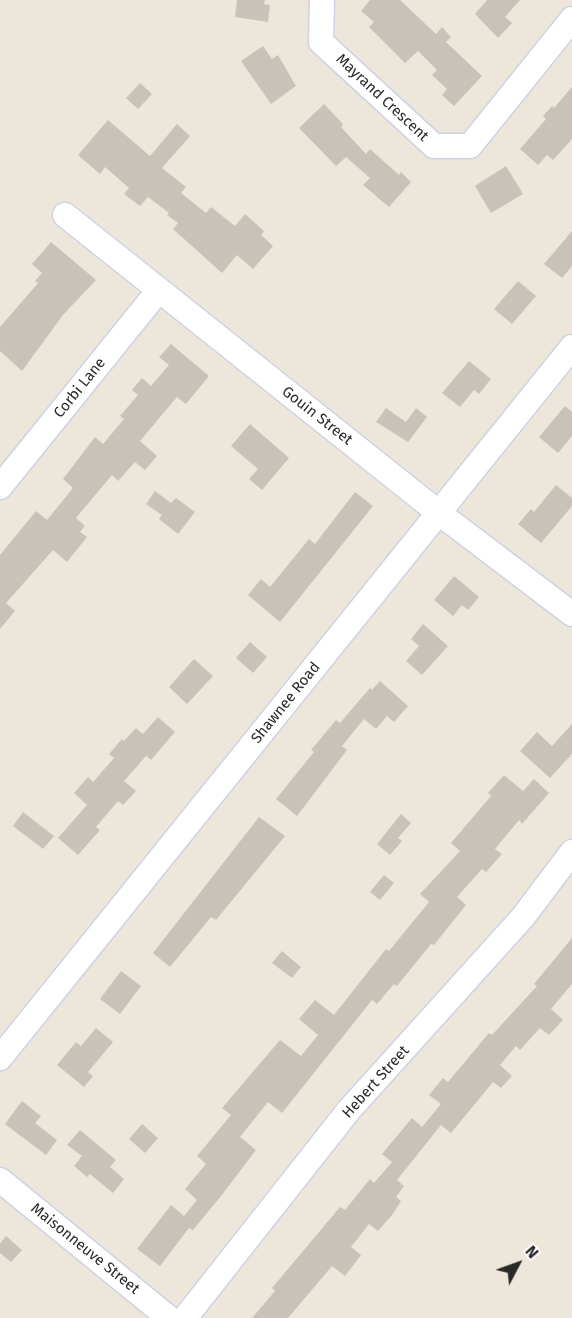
<!DOCTYPE html>
<html>
<head>
<meta charset="utf-8">
<style>
	body { margin:0 }
	#map { position:relative; width:572px; height:1318px; overflow:hidden; background:#ede6da; font-family:"Fira Sans",sans-serif }
	canvas { display:block }
	.north { position:absolute; left:488px; top:1234px; width:60px; height:60px; -webkit-text-stroke:4px #fff; paint-order:stroke; rotate:49deg; font-size:16px; font-weight:700; line-height:24px; text-align:center; color:#292929 }
	.north::after { content:''; display:block; margin:auto; width:21px; height:27px; background:#292929; clip-path:polygon(50% 0,100% 100%,50% 72%,0 100%) }
</style>
</head>
<body>
<div id="map">
<canvas width="572" height="1318"></canvas>
<div class="north">N</div>
</div>
<script>
const c = document.querySelector('canvas').getContext('2d');
c.lineJoin = 'round';
function fill(path, color) { c.fillStyle = color; c.fill(path, 'evenodd'); }
function stroke(path, color, width, dash) { c.strokeStyle = color; c.lineWidth = width; c.lineCap = dash ? 'butt' : 'round'; c.setLineDash(dash || []); c.stroke(path); }
function write(font, color, halo, rows, align = 'center') {
  c.font = font + ' "Fira Sans",sans-serif'; c.lineWidth = 4.5; c.setLineDash([]); c.textBaseline = 'middle'; c.strokeStyle = halo; c.fillStyle = color; for (const [text, x, y, turn = 0] of rows) {
    c.save(); c.translate(x, y); c.rotate((+turn || 0) * Math.PI / 180); c.textAlign = isNaN(turn) ? turn : align; if (halo) c.strokeText(text, 0, 0); c.fillText(text, 0, 0); c.restore();
  }
}
fill(new Path2D(`
	M237,0H265L264,4L270,5L268,22L235,17Z
	M370,0H400L436,34L442,27L451,37L446,42L482,76L454,106L442,95L447,89L432,75L437,70L418,51L405,63L369,27L374,22L361,11Z
	M487,0H520L505,17L512,23L498,38L475,14Z
	M263,46L272,59L278,55L296,86L271,104L241,61Z
	M140,83L152,94L138,109L126,98Z
	M572,87V139L553,160L547,155L538,165L520,149L546,119L543,116L552,106L554,108Z
	M324,104L343,124L341,127L366,154L370,149L399,175L401,172L411,182L389,207L363,185L370,178L346,157L336,166L299,128Z
	M108,120L150,156L177,124L190,136L162,168L186,187L181,193L206,213L211,207L235,226L245,214L264,231L261,235L273,246L253,269L237,255L222,273L173,229L178,223L167,215L169,213L148,197L140,206L124,194L129,188L105,167L100,174L78,155Z
	M506,166L523,194L491,213L475,186Z
	M572,231V266L562,278L544,264Z
	M51,242L96,280L63,315L22,371L0,351V327L38,283L35,281L42,273L32,264Z
	M518,281L536,296L512,324L494,309Z
	M171,344L209,376L186,404L177,397L140,441L157,456L145,470L135,462L118,481L112,475L76,518L85,526L80,532L87,537L67,562L53,550L6,603L15,611L0,629V555L36,511L47,520L73,488L63,479L95,437L103,444L124,419L120,416L138,395L132,390L142,378L151,386L169,365L159,357Z
	M469,361L491,379L479,394L474,390L460,407L442,393Z
	M565,406L572,412V436L558,453L539,437Z
	M386,408L406,422L416,408L427,417L408,442L376,422Z
	M250,424L289,458L262,490L249,479L258,469L231,446Z
	M556,485L572,498V506L541,543L518,524L531,509L534,512Z
	M155,491L171,503L176,498L195,512L178,534L159,519L162,515L146,504Z
	M355,492L373,506L280,622L248,595L261,579L270,587L309,539L315,544Z
	M454,576L479,597L468,610L462,605L453,616L434,600Z
	M423,624L448,646L422,675L406,661L419,646L411,639Z
	M250,642L267,657L253,673L236,658Z
	M194,659L213,676L187,704L169,687Z
	M380,681L408,706L394,722L387,716L376,729L364,719L342,746L347,750L297,816L276,799L314,752L311,750L336,720L340,723L370,688L372,690Z
	M158,717L175,732L151,760L146,756L124,781L136,791L123,805L118,801L96,827L100,830L78,855L58,838L87,805L74,793L88,777L93,782L114,758L109,754L122,739L124,741L136,728L143,734Z
	M572,724V754L550,778L520,751L537,732L552,746Z
	M504,775L523,791L534,779L549,793L522,824L519,820L495,849L502,854L486,872L482,869L457,897L466,905L434,945L431,944L397,986L394,984L377,1004L372,1000L282,1113L268,1102L240,1137L256,1150L221,1196L193,1230L189,1228L160,1266L137,1249L171,1205L184,1216L197,1200L185,1189L206,1164L197,1156L231,1115L222,1108L280,1040L301,1056L318,1035L299,1019L315,1000L334,1015L386,949L389,951L429,902L420,894L460,851L451,843L491,796L488,793Z
	M23,812L54,836L43,849L13,826Z
	M401,814L411,823L398,838L402,841L390,855L377,844Z
	M259,817L285,836L216,920L211,917L170,967L153,953Z
	M384,875L394,883L380,900L370,892Z
	M572,938V984L551,1009L563,1020L549,1035L540,1028L520,1050L516,1046L500,1065L512,1076L501,1088L493,1082L451,1133L441,1125L397,1180L404,1186L396,1197L401,1201L392,1215L378,1231L369,1224L351,1247L361,1255L345,1276L332,1266L288,1318H252L275,1291L272,1288L340,1207L345,1210L370,1179L374,1183L392,1162L382,1154L412,1118L422,1127L441,1104L429,1095L443,1078L448,1082L489,1033L492,1035L537,986L534,984Z
	M282,951L301,967L292,978L272,963Z
	M121,971L141,986L120,1014L100,999Z
	M96,1028L113,1042L88,1072L93,1076L84,1087L57,1065L76,1042L81,1046Z
	M22,1101L41,1116L35,1123L57,1140L46,1155L5,1124Z
	M142,1124L158,1138L145,1153L129,1139Z
	M80,1130L116,1160L110,1167L124,1179L113,1193L90,1174L87,1177L74,1166L82,1156L67,1145Z
	M6,1236L22,1250L11,1262L0,1253V1244Z`), '#c8c3ba');
const minor = new Path2D(`
	M322,0L321,42L434,146H470L572,19
	M65,215L439,513L572,614
	M0,487L159,290
	M0,1058L572,347
	M0,1180L169,1318
	M185,1318L349,1110L523,917L572,852`);
stroke(minor, '#cfd2e3', 27);
stroke(minor, '#fff', 24);
write('15px', '#292929', '#fff', [
	["Mayrand Crescent",382,98,43],
	["Corbi Lane",80,388,-51],
	["Gouin Street",317,416,38],
	["Shawnee Road",286,703,-51],
	["Hebert Street",376,1082,-48],
	["Maisonneuve Street",85,1249,39]
]);
</script>
</body>
</html>
